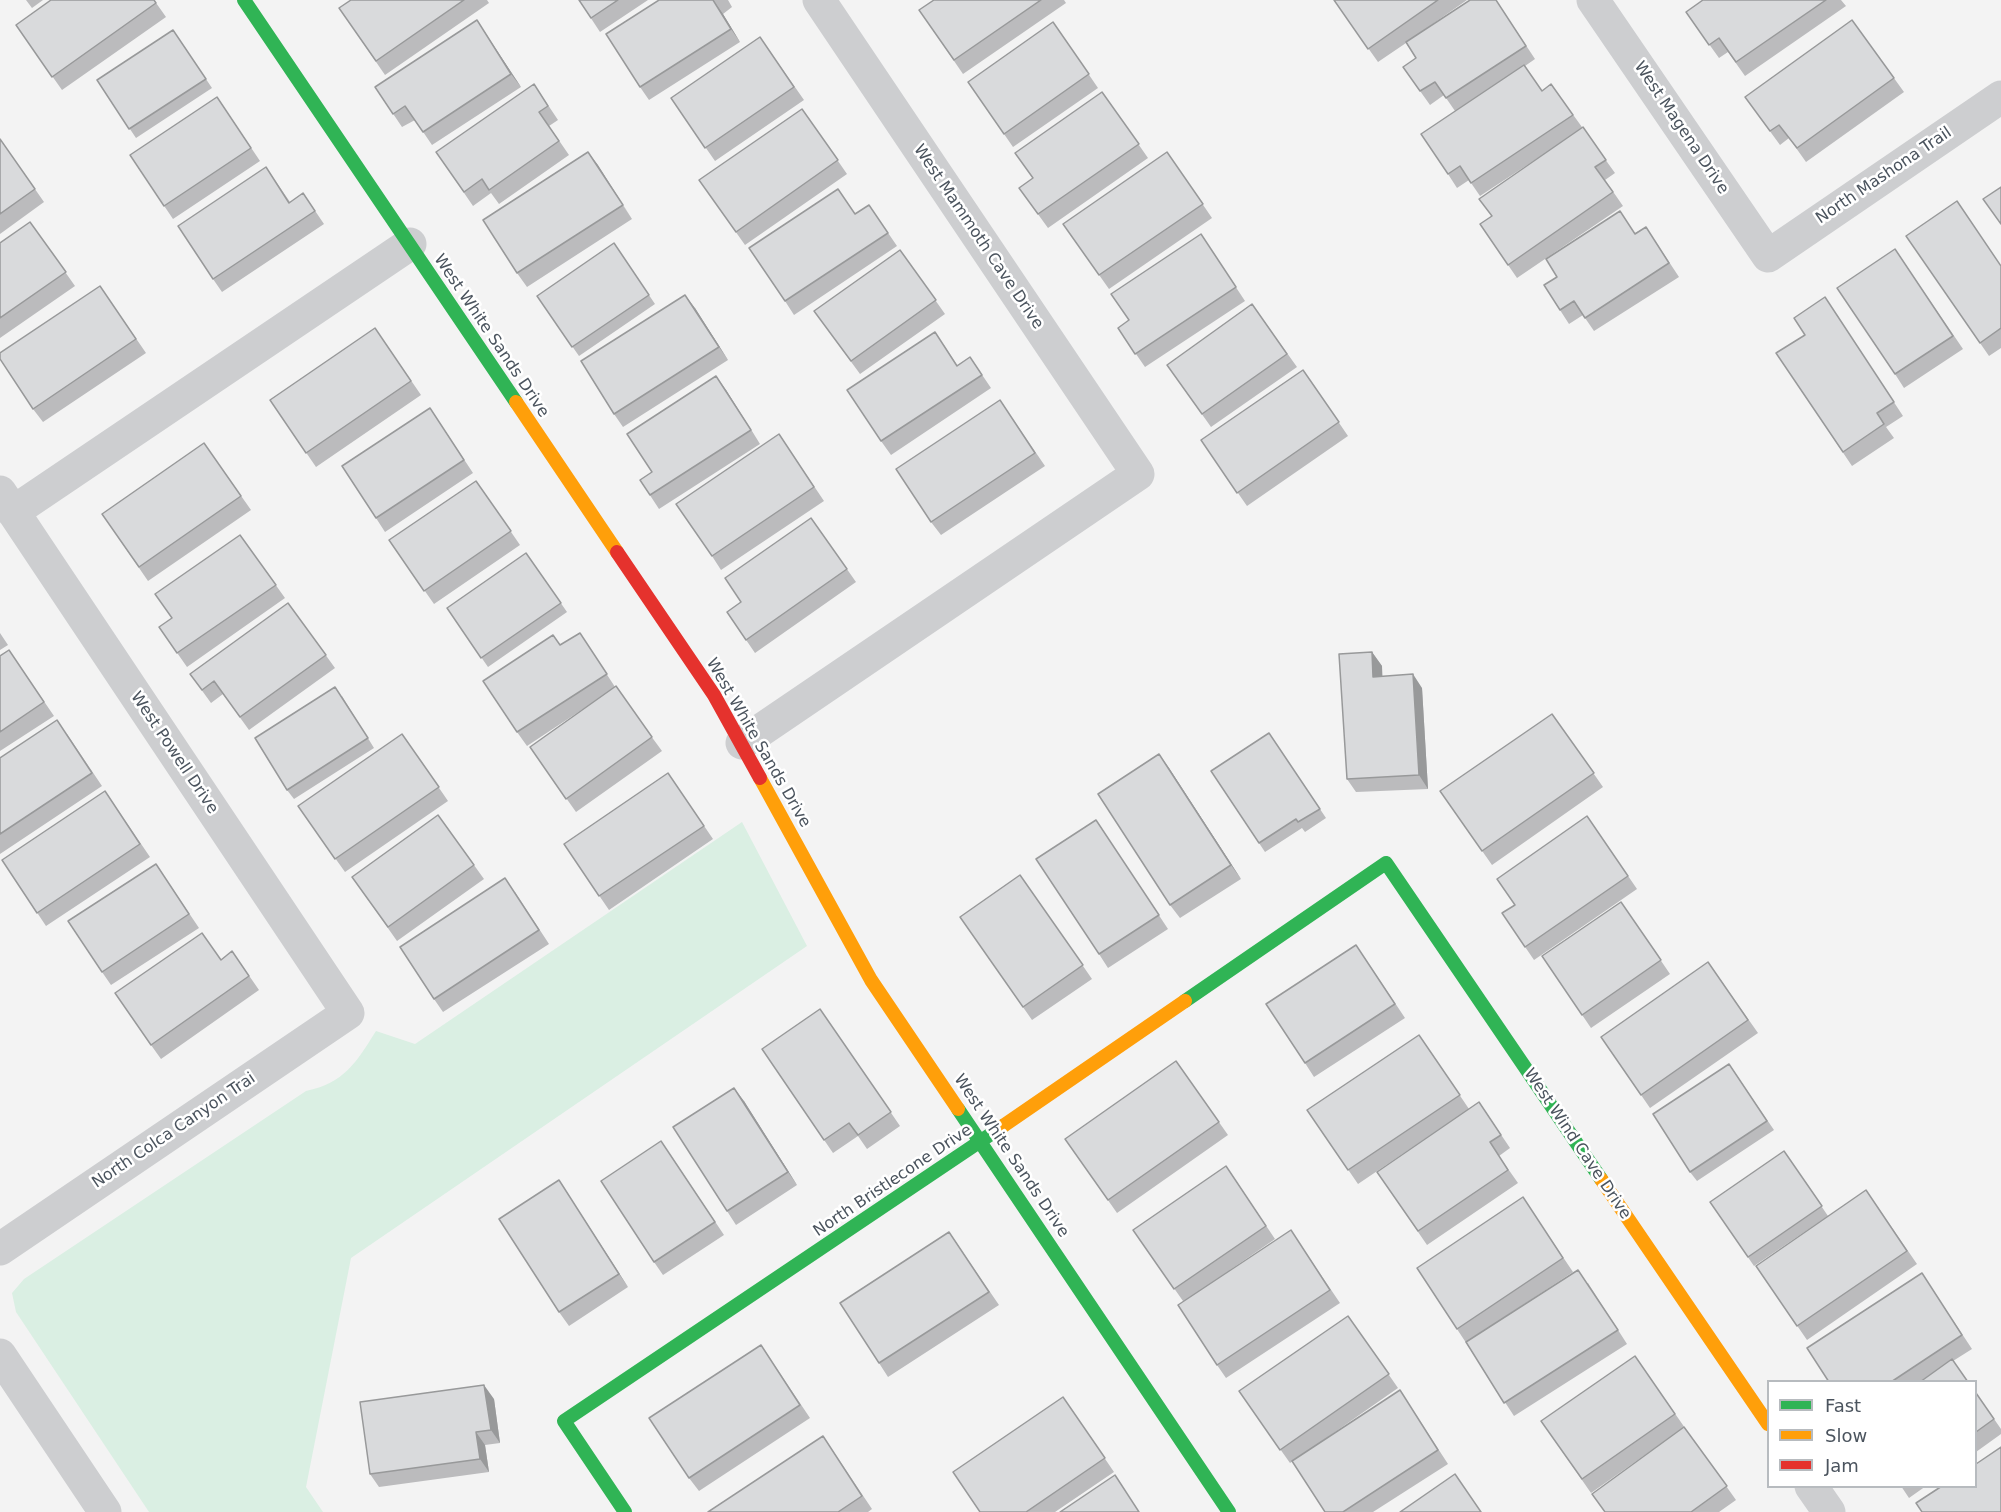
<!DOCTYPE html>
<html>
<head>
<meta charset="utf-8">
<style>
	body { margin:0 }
	#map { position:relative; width:2001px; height:1512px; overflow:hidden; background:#f3f3f3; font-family:"DejaVu Sans",sans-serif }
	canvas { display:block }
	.legend { position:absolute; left:1767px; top:1380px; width:210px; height:108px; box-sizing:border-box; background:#fff; border:2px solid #b7bbbf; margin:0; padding:8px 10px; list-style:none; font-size:18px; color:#4b545e }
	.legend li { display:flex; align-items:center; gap:12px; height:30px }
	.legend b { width:30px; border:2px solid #b7bbbf }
</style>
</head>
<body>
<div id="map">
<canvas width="2001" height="1512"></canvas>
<ul class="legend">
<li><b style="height:8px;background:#30b455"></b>Fast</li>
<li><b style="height:8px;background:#ff9f0a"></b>Slow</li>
<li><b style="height:8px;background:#e5322d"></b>Jam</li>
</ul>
</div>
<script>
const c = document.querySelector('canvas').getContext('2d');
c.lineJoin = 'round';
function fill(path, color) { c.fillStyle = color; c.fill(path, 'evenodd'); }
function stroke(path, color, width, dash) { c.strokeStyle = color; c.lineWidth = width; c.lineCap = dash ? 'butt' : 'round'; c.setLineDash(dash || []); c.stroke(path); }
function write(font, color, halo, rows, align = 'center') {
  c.font = font + ' "DejaVu Sans",sans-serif'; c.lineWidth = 5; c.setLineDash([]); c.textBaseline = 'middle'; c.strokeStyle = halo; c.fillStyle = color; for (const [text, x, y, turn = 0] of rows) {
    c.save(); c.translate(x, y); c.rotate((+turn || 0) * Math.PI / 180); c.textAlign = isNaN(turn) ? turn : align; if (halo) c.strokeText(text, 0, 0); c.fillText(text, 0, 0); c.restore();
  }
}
fill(new Path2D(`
	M742,822L807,946L351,1258L306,1487L323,1512H149L16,1312L12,1293L24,1279L306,1091C344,1083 356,1063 376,1031L415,1044Z`), '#daefe3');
stroke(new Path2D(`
	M1593,0L1768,256L2001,97
	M0,492L348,1013L0,1249
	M13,512L410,244
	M742,743L1138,474L819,0
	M0,1355L105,1512
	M1811,1486L1829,1512`), '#cdced0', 33);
stroke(new Path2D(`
	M244,0L516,402
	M1185,1001L1386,863L1601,1179
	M958,1109L1229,1512
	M625,1512L564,1421L1003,1126`), '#30b455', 14);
stroke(new Path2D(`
	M516,402L617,552
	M760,778L871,980L958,1109
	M1003,1126L1185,1001
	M1601,1179L1768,1424`), '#ff9f0a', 14);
stroke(new Path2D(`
	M617,552L714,695L760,778`), '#e5322d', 14);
fill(new Path2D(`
	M26,0H43L32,8Z
	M154,0L166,17L62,90L16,25Z
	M351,0H487L489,3L385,75L339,8Z
	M579,0H648L600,32Z
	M659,0H728L732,7L723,14L740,42L649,100L640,87Z
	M934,0H1064L1066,3L963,74L919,10Z
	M1334,0H1467L1411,39L1496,0L1535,59L1525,66L1542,91L1551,84L1615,173L1605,180L1623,206L1517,278L1480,224L1492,216L1547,152L1480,196L1469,180L1457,188L1448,174L1455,111L1444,95L1430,105L1403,67L1416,58L1406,43L1378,62Z
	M1703,0H1841L1846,6L1745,76L1728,52L1719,58L1686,12Z
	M1852,20L1904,92L1806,162L1789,138L1780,145L1745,97Z
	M1053,22L1098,88L1013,147L968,82Z
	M173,30L212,88L136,138L97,80Z
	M486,34L521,87L432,145L415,120L402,127L375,87Z
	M760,37L804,100L715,161L671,98Z
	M534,84L558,120L549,126L569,155L499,204L491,193L473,206L436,152Z
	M1102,92L1148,158L1048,228L1019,188L1033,178Z
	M217,97L260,161L173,219L130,155Z
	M802,109L847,174L745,245L699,180Z
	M0,139L44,202L0,234Z
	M588,152L632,219L527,287L517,273Z
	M1167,152L1212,218L1109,289L1063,224Z
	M266,167L290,202L303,193L324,224L222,292L213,279Z
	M869,205L897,246L794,315L785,301Z
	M30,222L75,286L0,338V243Z
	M1646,227L1679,277L1594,331L1583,315L1569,324L1560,310L1635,233Z
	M1906,236L2001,265V348L1989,356Z
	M614,243L655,304L579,356L537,296Z
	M1210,248L1245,301L1145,367L1118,328L1129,320Z
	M1895,249L1963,349L1904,388L1895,374Z
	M900,250L945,314L860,374L814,311Z
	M100,286L146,353L43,422L33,409Z
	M1252,304L1297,367L1211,427L1167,365Z
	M695,308L728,360L623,427L614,414Z
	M1834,311L1903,416L1886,427L1894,438L1852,466L1776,353L1805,335Z
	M375,328L421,395L316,467L270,400Z
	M944,345L957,365L970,357L991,388L891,455L881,441Z
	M1303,370L1348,436L1247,506L1201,440Z
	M726,390L760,444L659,509L640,480L652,472Z
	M1000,400L1045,466L941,535L931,522Z
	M430,408L473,473L385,532L376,518Z
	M779,434L824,501L721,570L712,556Z
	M204,443L251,510L148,581L102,514Z
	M476,481L520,545L434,604L389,540Z
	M811,518L856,582L755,653L727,612L741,602Z
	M240,535L285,598L187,667L159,627L172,618Z
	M526,553L567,612L488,667L447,608Z
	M288,603L335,668L249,730L223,694L211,703L190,674Z
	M0,633L8,645L0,650Z
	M580,633L615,687L662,751L576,812L530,747L586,707L527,746L517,732L560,645Z
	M9,650L54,716L0,751V656Z
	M1372,652L1382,666V676L1422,688L1428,789L1356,792L1347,779Z
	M342,696L374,748L294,799L287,790Z
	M1552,714L1603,787L1492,865L1440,791Z
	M1269,733L1326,818L1305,832L1302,828L1265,852L1211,771Z
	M67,734L102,786L0,854V758Z
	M402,734L448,801L345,872L298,806Z
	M1169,768L1241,879L1180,918L1170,905Z
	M668,773L713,839L609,910L564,844Z
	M105,791L150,857L46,926L2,860Z
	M438,815L484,879L397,941L352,877Z
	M1587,816L1637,889L1534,960L1502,913L1515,905Z
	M1096,820L1168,929L1108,968L1099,954Z
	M156,864L199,928L111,985L102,972Z
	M1020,875L1092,979L1032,1020L960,917Z
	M515,892L549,944L443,1012L434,999Z
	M1621,902L1670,974L1591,1028L1542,956Z
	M232,951L259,990L161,1059L151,1045L221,960Z
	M1365,958L1405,1018L1314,1077L1305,1063Z
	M1708,962L1758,1033L1650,1108L1601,1037Z
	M820,1009L900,1126L867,1149L858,1136L833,1153L762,1049Z
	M1419,1035L1469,1109L1358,1184L1307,1110Z
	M1176,1061L1228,1135L1117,1213L1065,1139Z
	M1729,1064L1774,1130L1697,1181L1690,1172Z
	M744,1101L797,1185L736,1225L727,1211Z
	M1479,1102L1510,1148L1499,1156L1518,1183L1427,1245L1377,1172Z
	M1784,1151L1828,1216L1754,1266L1710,1202Z
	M670,1154L724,1235L663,1275L654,1262Z
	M1226,1166L1275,1239L1230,1270L1300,1244L1340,1303L1226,1378L1217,1365L1183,1301L1133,1230Z
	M559,1180L628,1287L569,1326L559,1312Z
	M1866,1190L1917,1264L1807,1340L1756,1266Z
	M1532,1211L1573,1272L1506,1316L1588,1283L1627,1344L1514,1416L1457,1329Z
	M949,1232L999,1305L888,1377L879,1363Z
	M1931,1287L1972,1349L1953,1361L1968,1382H1829Z
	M1348,1316L1398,1388L1312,1448L1409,1404L1448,1464L1373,1512H1325L1293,1461L1290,1463L1239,1391Z
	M761,1345L810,1418L699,1491L689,1478Z
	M1635,1356L1685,1428L1736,1500L1719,1512H1605L1652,1450L1591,1493L1541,1421Z
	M1976,1393L2001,1429V1434L1976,1452Z
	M1063,1397L1114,1472L1055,1512H980Z
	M494,1399L500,1443L485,1445L489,1472L379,1487L370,1474Z
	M823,1436L872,1509L868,1512H708Z
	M1901,1486H1926L1909,1498Z`), '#bbbbbd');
fill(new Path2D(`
	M713,0L723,14L740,42L731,29Z
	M477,20L486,34L521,87L511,74Z
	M588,152L598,165L632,219L623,205Z
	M685,295L695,308L728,360L719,347Z
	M716,376L726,390L760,444L751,430Z
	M1372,652L1382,666L1383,690L1373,677Z
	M1413,674L1422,688L1428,789L1419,775Z
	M1159,754L1169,768L1241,879L1231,865Z
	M734,1088L744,1101L797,1185L788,1172Z
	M559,1180L568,1194L628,1287L619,1274Z
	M484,1385L494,1399L500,1443L491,1430Z
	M476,1432L485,1445L489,1472L480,1459Z`), '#98999a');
const building = new Path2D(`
	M51,0H154L156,3L52,77L16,25Z
	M351,0H464L376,61L339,8Z
	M579,0H618L591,18Z
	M659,0H713L731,29L640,87L606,34Z
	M934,0H1041L954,60L919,10Z
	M1334,0H1438L1368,49Z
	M1470,0H1496L1526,46L1446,98L1435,82L1420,91L1403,67L1416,58L1406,42Z
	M1703,0H1826L1736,62L1719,38L1709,45L1686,12Z
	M477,20L511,74L423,132L405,106L393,114L375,87Z
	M1852,20L1894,78L1797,148L1779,125L1770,131L1745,97Z
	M1053,22L1089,74L1004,134L968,82Z
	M173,30L206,79L129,129L97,80Z
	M760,37L794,87L705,148L671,98Z
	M1524,65L1542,91L1551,84L1573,115L1471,183L1460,166L1448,174L1421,134Z
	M534,84L548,106L539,112L559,141L489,190L482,179L464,192L436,152Z
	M1102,92L1139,144L1038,214L1019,188L1033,178L1015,153Z
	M217,97L251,148L164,206L130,155Z
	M802,109L838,160L736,232L699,180Z
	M1583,127L1606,160L1595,167L1613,192L1508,265L1480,224L1492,216L1479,199Z
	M0,139L35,189L0,214Z
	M588,152L623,205L517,273L483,220Z
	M1167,152L1203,204L1099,275L1063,224Z
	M266,167L289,203L303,193L315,211L213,279L178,226Z
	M2001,187V224L1983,199Z
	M838,189L855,214L869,205L888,233L785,301L749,248Z
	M1957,201L2001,266V328L1980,343L1906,236Z
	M1620,211L1635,234L1646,227L1669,263L1585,318L1574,301L1560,310L1544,285L1557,277L1546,259Z
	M30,222L66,272L0,318V243Z
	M1201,234L1236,287L1135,354L1118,328L1129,320L1111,294Z
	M614,243L649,295L572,347L537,296Z
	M1895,249L1953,336L1895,374L1837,288Z
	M900,250L936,300L851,361L814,311Z
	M100,286L136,339L33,409L0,359V353Z
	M685,295L719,347L614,414L581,361Z
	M1825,297L1894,402L1877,413L1884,424L1843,452L1776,353L1805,335L1794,318Z
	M1252,304L1287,354L1202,414L1167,365Z
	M375,328L411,381L306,453L270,400Z
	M935,332L957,366L970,357L982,375L881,441L847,390Z
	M1303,370L1339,422L1237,493L1201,440Z
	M716,376L751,430L650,495L640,480L652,472L627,434Z
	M1000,400L1035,453L931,522L896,469Z
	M430,408L464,460L376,518L342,466Z
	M779,434L814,487L712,556L676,504Z
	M204,443L241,496L139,567L102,514Z
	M476,481L511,531L424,591L389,540Z
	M811,518L847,569L746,640L727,612L741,602L725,578Z
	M240,535L276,585L177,653L159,627L172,618L155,594Z
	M526,553L561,603L481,658L447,608Z
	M288,603L326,655L240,717L214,681L202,690L190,674Z
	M580,633L607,674L517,732L483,681L553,635L560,645Z
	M9,650L44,702L0,732V656Z
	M1372,652L1373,677L1413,674L1419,775L1347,779L1339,654Z
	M616,686L652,737L566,799L530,747Z
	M335,687L368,738L287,790L255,738Z
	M1552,714L1594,773L1482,851L1440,791Z
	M57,720L92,773L0,834V758Z
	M1269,733L1320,809L1298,822L1296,819L1259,843L1211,771Z
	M402,734L439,787L335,859L298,806Z
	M1159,754L1231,865L1170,905L1098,794Z
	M668,773L704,826L599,896L564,844Z
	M105,791L140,844L37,913L2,860Z
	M438,815L474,865L388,927L352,877Z
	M1587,816L1628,876L1525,947L1502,913L1515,905L1497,879Z
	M1096,820L1159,915L1099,954L1036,859Z
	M156,864L189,914L102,972L68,921Z
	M1020,875L1083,965L1023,1007L960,917Z
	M505,878L539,930L434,999L400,947Z
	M1621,902L1661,960L1582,1015L1542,956Z
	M202,933L221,960L232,951L249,976L151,1045L115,993Z
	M1356,945L1395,1004L1305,1063L1266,1004Z
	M1708,962L1748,1020L1641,1095L1601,1037Z
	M820,1009L891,1112L858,1135L849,1123L824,1140L762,1049Z
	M1419,1035L1460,1095L1348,1170L1307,1110Z
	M1176,1061L1219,1122L1108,1200L1065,1139Z
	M1729,1064L1767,1121L1690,1172L1653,1114Z
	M734,1088L788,1172L727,1211L673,1127Z
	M1479,1102L1501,1135L1490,1142L1508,1170L1418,1231L1377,1172Z
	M661,1141L715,1222L654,1262L601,1181Z
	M1784,1151L1822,1206L1748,1257L1710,1202Z
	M1226,1166L1266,1226L1174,1289L1133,1230Z
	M559,1180L619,1274L559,1312L499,1219Z
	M1866,1190L1907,1251L1797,1326L1756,1266Z
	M1523,1197L1563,1258L1457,1329L1417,1268Z
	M1291,1230L1330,1290L1217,1365L1178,1305Z
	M949,1232L989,1292L879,1363L840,1303Z
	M1578,1270L1618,1330L1504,1403L1466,1342Z
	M1922,1273L1962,1335L1891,1382H1829L1807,1348Z
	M1348,1316L1389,1374L1280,1450L1239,1391Z
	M761,1345L800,1405L689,1478L649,1418Z
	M1635,1356L1675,1414L1582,1479L1541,1421Z
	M1952,1359L1968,1382H1920Z
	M484,1385L491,1430L476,1432L480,1459L370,1474L360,1402Z
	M1400,1390L1438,1450L1343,1512H1325L1292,1461Z
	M1976,1393L1994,1419L1976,1432Z
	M1063,1397L1105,1458L1026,1512H980L953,1472Z
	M1684,1427L1727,1486L1691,1512H1605L1592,1494Z
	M823,1436L862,1496L838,1512H708Z
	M2001,1447V1512H1922L1916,1503L1942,1486H1976V1464Z
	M1455,1474L1481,1512H1400Z
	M1115,1475L1139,1512H1060Z`);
fill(building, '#d9dadc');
stroke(building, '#98999a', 1.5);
write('16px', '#4b545e', '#fff', [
	["West Magena Drive",1681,128,56],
	["North Mashona Trail",1884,176,-34],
	["West Mammoth Cave Drive",978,237,56],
	["West White Sands Drive",491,336,56],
	["West White Sands Drive",758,743,60],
	["West Powell Drive",174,753,56],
	["North Colca Canyon Trai",174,1131,-34],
	["West Wind Cave Drive",1577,1144,56],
	["West White Sands Drive",1011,1156,56],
	["North Bristlecone Drive",893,1181,-34]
]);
</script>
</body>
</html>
